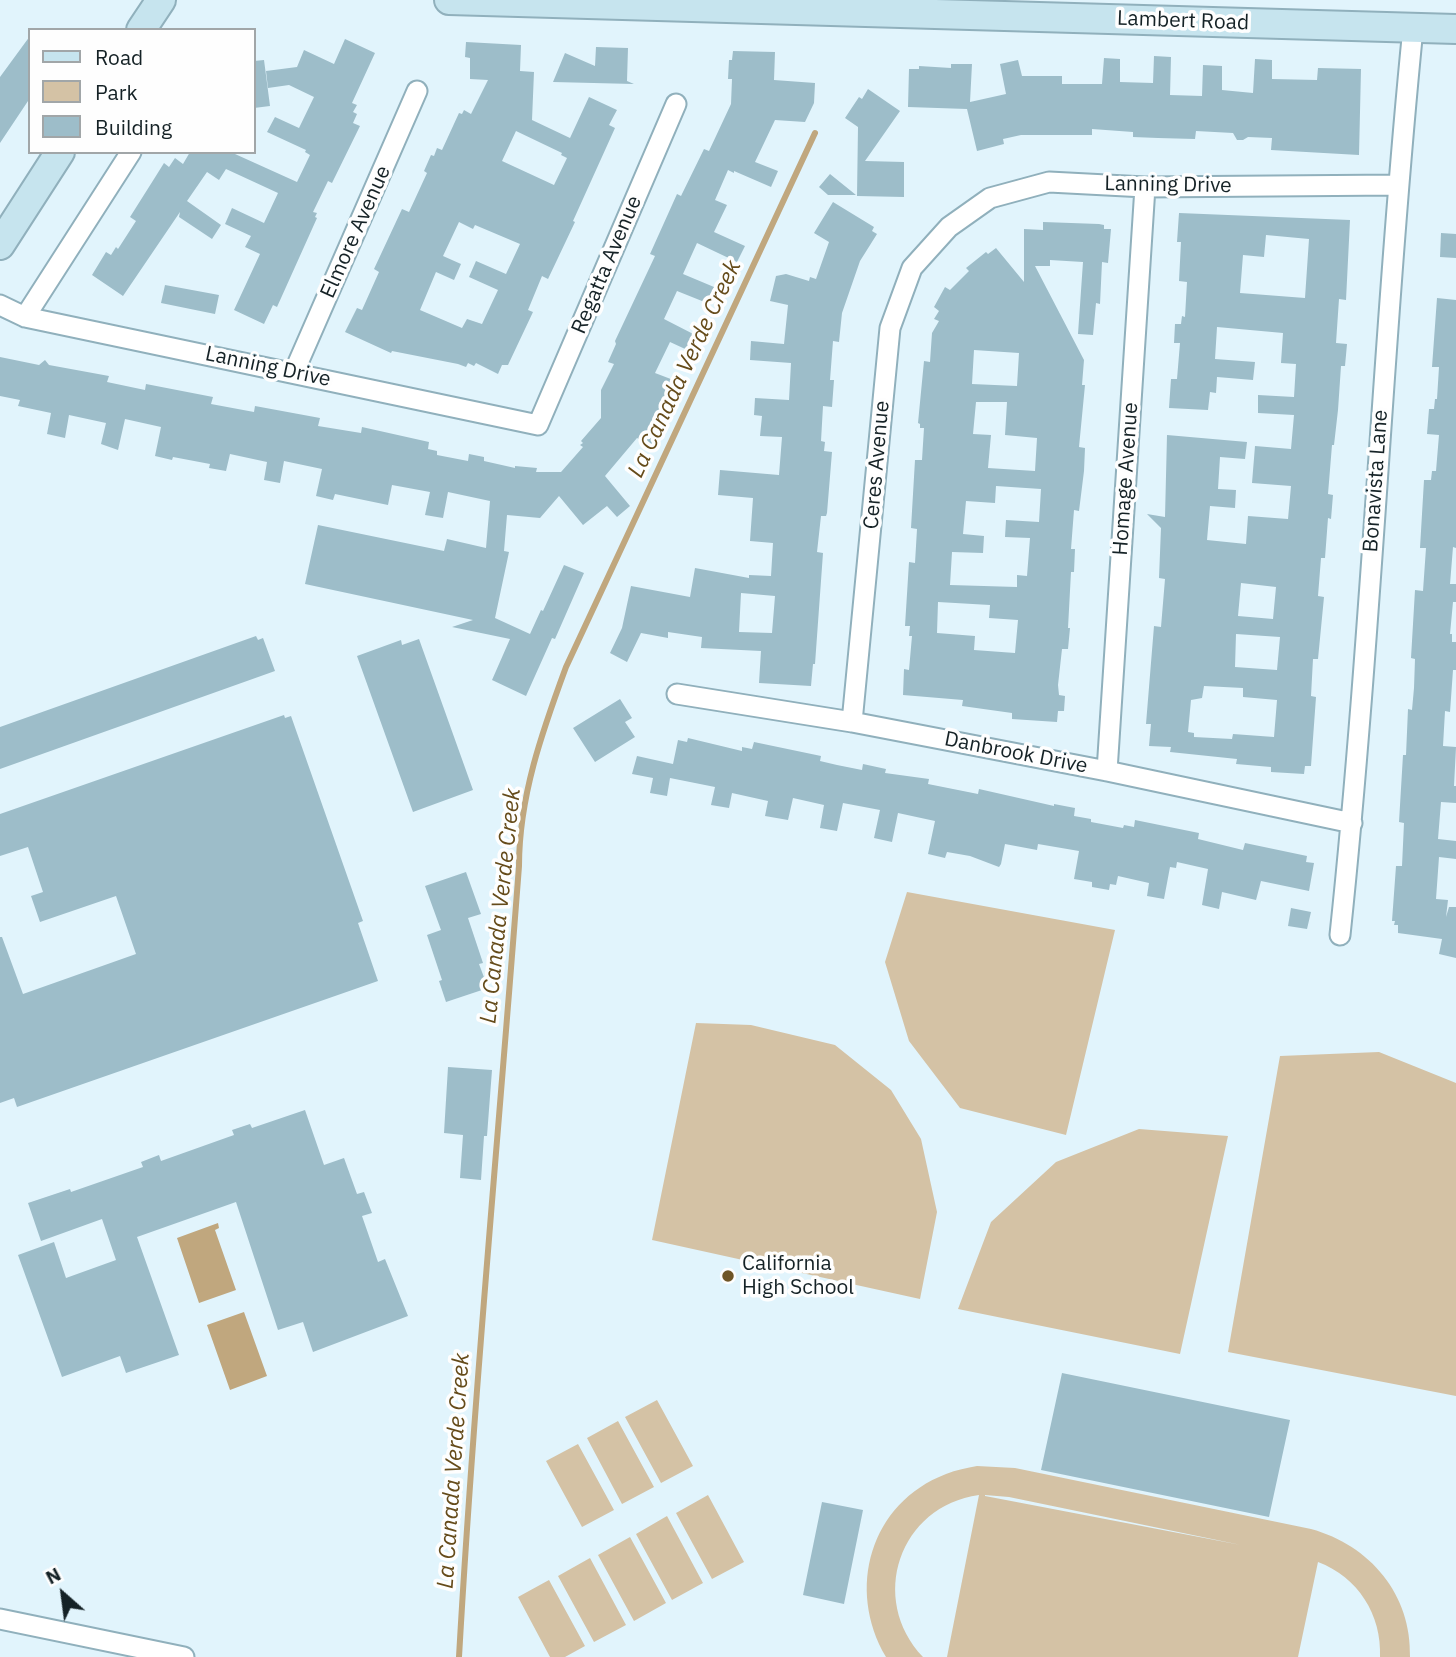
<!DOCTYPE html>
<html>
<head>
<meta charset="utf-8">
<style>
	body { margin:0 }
	#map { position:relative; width:1456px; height:1657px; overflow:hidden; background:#e1f4fc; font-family:"IBM Plex Sans",sans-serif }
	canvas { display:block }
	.legend { position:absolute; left:28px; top:28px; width:228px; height:126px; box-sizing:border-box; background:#fefefe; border:2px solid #a1a6a8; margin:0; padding:9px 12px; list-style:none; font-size:21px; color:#152226 }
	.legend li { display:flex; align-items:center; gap:14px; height:35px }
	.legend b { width:35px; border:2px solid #a1a6a8 }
	.north { position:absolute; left:28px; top:1559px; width:70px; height:70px; -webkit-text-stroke:5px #fefefe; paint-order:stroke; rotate:332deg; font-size:19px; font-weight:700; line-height:28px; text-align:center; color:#152226 }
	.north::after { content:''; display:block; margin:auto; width:24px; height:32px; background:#152226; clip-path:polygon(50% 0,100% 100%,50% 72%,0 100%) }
</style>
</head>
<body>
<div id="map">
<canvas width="1456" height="1657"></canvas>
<ul class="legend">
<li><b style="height:9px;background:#c6e4ee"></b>Road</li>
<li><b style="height:19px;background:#d4c2a5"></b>Park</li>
<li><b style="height:19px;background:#9dbdc9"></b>Building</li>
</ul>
<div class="north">N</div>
</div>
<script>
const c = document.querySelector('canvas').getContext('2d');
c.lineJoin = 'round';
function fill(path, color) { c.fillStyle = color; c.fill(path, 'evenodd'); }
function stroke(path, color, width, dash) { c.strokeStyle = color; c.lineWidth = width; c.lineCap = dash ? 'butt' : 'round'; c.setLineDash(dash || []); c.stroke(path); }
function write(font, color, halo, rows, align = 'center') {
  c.font = font + ' "IBM Plex Sans",sans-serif'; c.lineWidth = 7; c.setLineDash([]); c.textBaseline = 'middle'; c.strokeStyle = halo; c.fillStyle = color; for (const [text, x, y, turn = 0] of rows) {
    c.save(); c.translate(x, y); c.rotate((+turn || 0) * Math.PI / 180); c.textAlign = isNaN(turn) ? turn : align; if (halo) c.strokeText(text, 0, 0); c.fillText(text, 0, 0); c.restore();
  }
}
fill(new Path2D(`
	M907,892L1115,930L1066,1135L960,1108L909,1041L885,962Z
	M696,1023L751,1025L835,1045L891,1090L921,1139L937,1212L920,1299L652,1240Z
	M1379,1052L1456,1083V1396L1228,1352L1280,1056Z
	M1139,1129L1228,1136L1180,1354L958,1309L991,1222L1056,1162Z
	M657,1400L693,1466L661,1483L625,1417Z
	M618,1421L654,1487L622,1504L587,1438Z
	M578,1444L614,1510L582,1527L546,1461Z
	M977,1466L1015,1468L1311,1529C1370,1545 1412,1595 1410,1657H1380C1382,1615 1358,1577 1318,1562L1298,1657H947L979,1495C899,1506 868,1599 923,1657H886C846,1589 870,1503 946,1474C956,1470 967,1468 977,1466ZM985,1495L1009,1497L1241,1545L985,1496Z
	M708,1495L744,1562L712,1579L676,1513Z
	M667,1516L703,1583L672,1600L636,1534Z
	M630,1537L666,1603L634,1621L598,1555Z
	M590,1558L626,1625L594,1642L558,1576Z
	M549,1580L585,1646L565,1657H550L518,1597Z`), '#d4c2a5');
fill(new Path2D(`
	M218,1223L219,1228L215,1230L236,1290L199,1303L177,1238Z
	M244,1312L267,1376L230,1390L207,1325Z`), '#c0a77e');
stroke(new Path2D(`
	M459,1657C474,1393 499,1130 519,866C519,797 542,732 566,667L815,133`), '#c0a77e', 6);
fill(new Path2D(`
	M30,36V98L0,143V77Z
	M345,39L375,53L352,103L357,105L353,112L357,114L353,123L360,126L332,183L328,181L313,212L317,213L315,217L317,218L277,307L273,305L264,324L234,310L260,254L245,247L251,236L225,224L232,208L264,223L278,193L226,169L219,180L207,172L187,201L221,225L212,239L179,217L180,212L123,296L92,275L106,252L111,255L116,247L118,249L136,221L130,217L154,179L164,163L169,167L175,158L183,164L190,152H237L235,154L297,182L310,155L305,152L306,150L267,132L275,117L299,128L314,97L289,85L268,88L266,71L297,67L304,50L334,64Z
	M466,42L521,45L520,71L534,72L532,120L570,138L589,97L617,110L609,125L615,128L573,221L575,222L548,279L542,276L528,310L533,312L508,365H502L498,374L476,363L474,366L468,363L466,367L458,364L392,351L391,353L345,332L357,308L362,310L379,272L374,269L402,209L409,212L427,173L424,171L431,155L434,156L437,148L442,150L459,113L462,114L464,110L471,114L488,80L470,79V58L465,57ZM516,131L562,153L561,155L567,158L554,185L502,161ZM459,222L473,229L475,225L520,244L506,274L476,261L469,277L498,290L482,324L467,319L462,328L420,310L436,272L454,280L461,264L443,256Z
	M596,47L628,48L627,81L634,84L553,82L565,53L595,66Z
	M733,51L775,52L774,80L815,83L814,103L805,122L775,120L755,162L778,171L771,187L734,171V173L728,170L715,200L727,205L714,232L745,246L737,262L697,243L683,274L714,287L707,303L677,291L664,319L703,339L696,354L670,342L655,373L676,381L660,418L666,420L656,447L637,438L605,476L630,506L617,517L607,506L583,525L559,496L540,518L507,515L504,551L509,552L495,618L530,634L541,610L543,611L564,565L584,573L555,639L552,638L526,696L492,680L510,639L452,627L473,620L305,584L318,525L444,551L447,539L486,548L490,501L448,492L443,518L425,515L430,492L392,485L388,505L335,494L333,500L316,496L322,469L284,461L280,483L264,480L267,462L230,454L226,471L209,468L210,464L173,457L172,460L155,456L161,427L125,419L118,450L101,444L106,423L69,415L65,438L47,434L51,413L18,406L20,400L0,396V357L39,365L45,360L49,365L109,376L107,382L145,390L146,384L213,397L211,404L254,412L255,406L320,418L318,426L361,433L362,427L429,442L428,449L437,451V455L468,461L469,454L484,457V461L515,468V466L537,468L536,472H561L583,447L580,445L583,443L581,441L601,418V390L614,364L608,362L616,344L615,341L655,256L650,254L677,194L681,196L704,149L709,151L731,104L732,79H728L729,60H732Z
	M1154,56L1171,57L1170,95L1202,96L1203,65L1222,66V90L1253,93L1255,59L1272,60V79L1317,80L1318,68L1361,69L1359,155L1271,150L1272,138L1248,137L1243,140H1237L1233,133L1196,131L1195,139L1158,138L1133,137V132L1092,129V135H1021L1003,139L1004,144L977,151L967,109L908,107L909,69H919V66L951,68V64H972L970,102L1006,94L1000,64L1018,60L1022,76H1062V84H1102L1104,58L1120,59V82L1153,83Z
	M264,60L270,106L254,108V61Z
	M868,89L900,111L865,161L904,162V197L857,196L858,127L845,118L859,97L862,99Z
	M830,174L856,195H828L819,187Z
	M833,202L874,227L872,231L877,234L860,261L842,313L839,342L833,341L830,380H834L832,407L823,406L821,441L825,442L824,451L832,452L827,513L826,516H821L817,552L823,553L815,664H813L811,686L759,683L761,651L701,648L702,637L668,632V638L641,633L627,662L610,653L622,628L631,586L690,597L695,568L749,578V575L771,576L773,543L750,541L753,498L718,495L720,470L779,475L782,437L760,436L762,416L754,415L755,398L789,400L791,363L750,360L751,341L784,344L788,305L770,301L776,276L786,274L809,281L810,277L816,279L829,242L814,233ZM741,593L775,596L772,633L739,632Z
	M1179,213L1350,220L1346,300L1339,299L1336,343L1347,344L1345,366H1341L1338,410L1334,445H1332L1328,494L1333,495L1331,519L1328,518L1325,558H1321L1318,596L1324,597L1318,659H1313L1311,696L1316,697L1311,766H1305L1304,774L1271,772V767L1236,764L1237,759L1170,752L1171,747L1149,746L1151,724H1146L1154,626L1161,627L1165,579L1159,578L1161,528L1147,514L1165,517L1167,435L1247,442L1245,459L1220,457L1218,489L1236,490L1235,508L1210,506L1207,540L1246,544L1248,516L1288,519L1291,486L1252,483L1255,446L1291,449L1294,415L1258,413V395L1294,397L1296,364L1281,363L1283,333L1217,327L1215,359L1255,362L1253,380L1217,377L1216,393L1210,392L1208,410L1169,408L1171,379H1177L1180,343H1174L1175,324H1181L1182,316L1185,317L1187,282L1179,281L1181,242H1177ZM1266,235L1309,239L1305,298L1240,293L1243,255L1264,257ZM1241,583L1276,587L1273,619L1238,616ZM1236,634L1280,637L1277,670L1235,667ZM1204,686L1243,688V697L1277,700L1274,737L1233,734L1232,739L1194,737V733L1188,732L1191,700L1202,698Z
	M1043,222L1099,224L1104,225V229H1111L1108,263L1102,262L1100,304L1096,303L1093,335L1078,334L1083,262L1050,260V266H1035L1084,360L1082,385H1085L1079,447L1085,448L1084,471L1079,511L1074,510L1071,549H1075L1074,572H1071L1068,628H1070L1068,649H1062L1058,685L1059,695L1065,696L1064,711H1058L1057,722L1012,719V713L962,706L963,700L903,695L904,669L909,670L912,636H909L910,626H905L909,562L915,563L917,529L911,528L915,460H922L924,428H920V424L918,423L924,361L930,362L932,333L939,321L934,319L939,311L934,307L945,287L950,290L969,271L966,268L986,252L988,254L996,248L1024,282V229L1043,230ZM974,350L1019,353L1017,386L972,384ZM976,402H1007L1005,435L1037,438L1035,471L988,468L991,435L973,434ZM996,486L1041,489L1039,522L1006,520L1005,537L1030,538L1027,576L1017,575V587L950,585L952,552L983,553L984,536L963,534L966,501L995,503ZM938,602L990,605L989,618L1018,620L1015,653L974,650L975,636L937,633Z
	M1441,233L1456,234V258L1440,257Z
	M165,285L219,295L215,314L161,303Z
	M1437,298L1456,300V548L1453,547L1450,584H1456V602H1453L1450,634H1452V642H1456V670H1453L1450,712L1445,711L1443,746L1456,747L1454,786H1456V803L1441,802L1438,839L1456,841V859L1439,857L1436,899L1448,900L1446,917L1449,907H1456V958L1439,954L1442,939L1398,933V925H1394L1395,921H1392L1396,866H1402L1404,823L1399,822L1403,755H1406L1408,709L1412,710L1414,688L1415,659L1411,658L1415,590L1423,591L1426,548H1420L1424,480H1431L1432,471H1436L1439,435L1427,434L1429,409H1434L1435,399H1437L1439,367H1432Z
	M256,636L258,640L263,638L275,671L0,769V727Z
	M419,639L473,790L413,812L357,656L401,640L402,645Z
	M620,699L632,718L625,722L635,737L595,762L573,728Z
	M284,715L285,718L291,716L363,921L358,923L378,981L17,1107L14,1098L0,1103V937H2L23,994L136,954L116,896L40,922L31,896L43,892L28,847L0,856V814Z
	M688,738L742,751V747L752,749L754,742L821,756L820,761L837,765L862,770L863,764L886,769L885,773L929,779L928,784L978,794L979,789L1054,806V804L1075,808L1074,816L1091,819V822L1123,828L1124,825L1134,827L1135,820L1199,833L1198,839L1243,850L1245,843L1307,856L1306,862L1314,863L1309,891L1261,881L1256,900L1222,892L1219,909L1202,905L1208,869L1177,862L1176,868L1170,867L1164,899L1147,896L1149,883L1118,876L1116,885L1110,884L1109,890L1092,887V882L1074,879L1079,851L1038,844L1037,850L1005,844L1001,864L999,867L970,856L947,852L945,858L928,854L935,821L898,813L892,842L874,838L880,810L843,803L837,831L820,828L824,805L793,798L788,820L765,816L768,801L732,793L729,808L711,805L715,787L670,778L667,796L650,793L653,778L632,774L637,756L673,764L678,740L687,742Z
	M466,872L481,914L468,918L483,963L479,964L488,988L446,1002L439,981L442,980L427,935L441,930L425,886Z
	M1291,908L1311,912L1307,929L1288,926Z
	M448,1067L492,1070L487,1136H484L481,1180L460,1178L463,1135L444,1133Z
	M305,1110L324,1165L344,1158L357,1194L364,1192L372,1213L362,1216L378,1262L385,1259L408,1316L313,1352L303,1322L278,1330L236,1202L137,1237L179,1355L126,1373L120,1356L62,1377L18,1255L54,1242L66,1278L116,1260L102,1219L41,1241L28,1203L70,1189L71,1192L143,1167L141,1162L159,1155L161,1161L234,1135L232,1130L250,1124L252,1128Z
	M1062,1373L1290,1420L1269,1517L1041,1470Z
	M822,1502L863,1510L844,1604L803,1595Z`), '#9dbdc9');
const street = new Path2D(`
	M0,305L25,317L538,425L676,104
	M25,317L131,152
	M294,372L417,91
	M677,694L852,722L1107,771L1352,823
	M852,722L890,328L912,268L949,227L990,198L1049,182L1145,187L1398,185
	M1107,771L1145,187
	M1340,935C1372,633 1383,330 1413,28
	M0,1619L184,1657`);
const secondary = new Path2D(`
	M449,0L1456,29
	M141,30L161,0
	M0,245L60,152`);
stroke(street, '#90b0bc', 23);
stroke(secondary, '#90b0bc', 32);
stroke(street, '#fff', 19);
stroke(secondary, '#c6e4ee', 28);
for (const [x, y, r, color] of [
	[728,1276,7,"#6f5526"]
]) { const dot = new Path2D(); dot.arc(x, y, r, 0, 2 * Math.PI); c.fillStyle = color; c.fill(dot); stroke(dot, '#fefefe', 2.5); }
write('21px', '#152226', '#fefefe', [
	["Lambert Road",1183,21,2],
	["Lanning Drive",1168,185,1],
	["Elmore Avenue",356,232,-66],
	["Regatta Avenue",607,265,-67],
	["Lanning Drive",268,367,12],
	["Ceres Avenue",877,465,-85],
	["Homage Avenue",1126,479,-86],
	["Bonavista Lane",1376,481,-86],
	["Danbrook Drive",1016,753,11]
]);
write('21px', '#152226', '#fefefe', [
	["California",742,1264],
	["High School",742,1288]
], 'left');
write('italic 23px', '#654b1a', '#fefefe', [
	["La Canada Verde Creek",685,369,-65],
	["La Canada Verde Creek",501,906,-84],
	["La Canada Verde Creek",454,1471,-86]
]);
</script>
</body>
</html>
